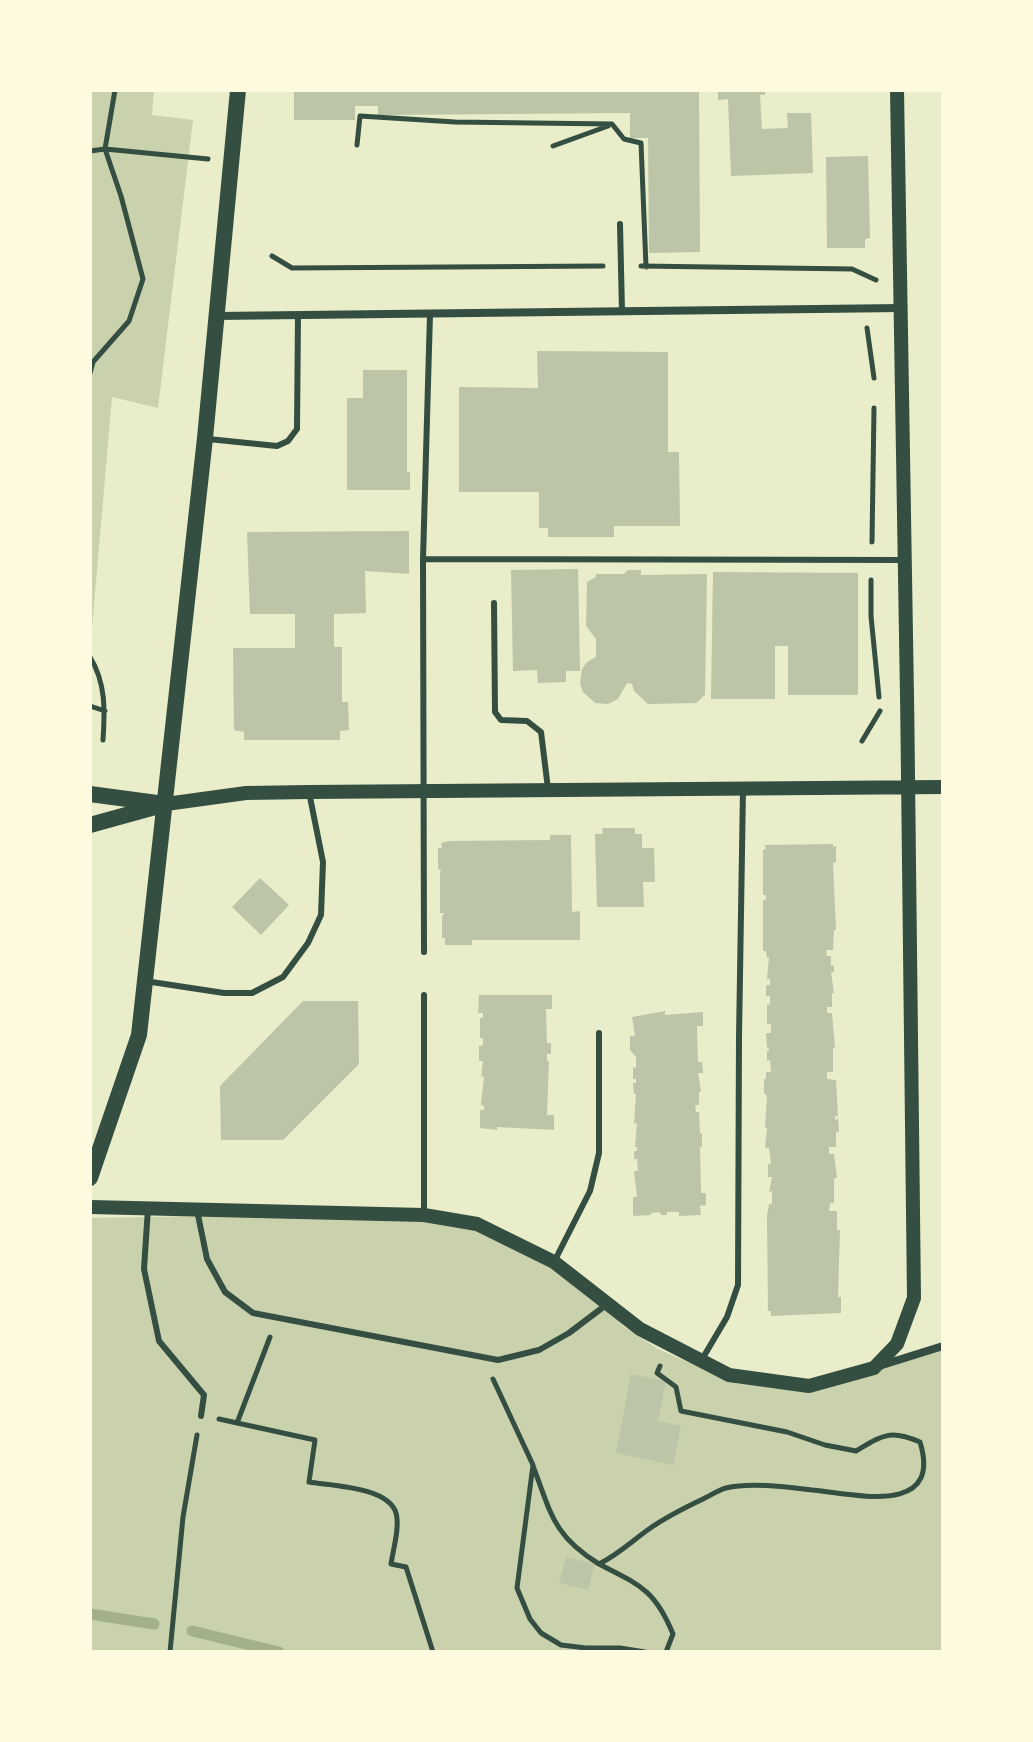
<!DOCTYPE html>
<html>
<head>
<meta charset="utf-8">
<style>
	body { margin:0 }
	#map { position:relative; width:1033px; height:1742px; overflow:hidden; background:#e9edc9; font-family:Raleway,sans-serif }
	canvas { display:block }
	.frame { position:absolute; inset:0; border:92px solid #fefae0; pointer-events:none }
</style>
</head>
<body>
<div id="map">
<canvas width="1033" height="1742"></canvas>
<div class="frame"></div>
</div>
<script>
const c = document.querySelector('canvas').getContext('2d');
c.lineJoin = 'round';
function fill(path, color) { c.fillStyle = color; c.fill(path, 'evenodd'); }
function stroke(path, color, width, dash) { c.strokeStyle = color; c.lineWidth = width; c.lineCap = dash ? 'butt' : 'round'; c.setLineDash(dash || []); c.stroke(path); }
fill(new Path2D(`
	M90,90H154L152,115L193,120L158,408L112,397L92,628L90,629Z
	M421,1212L516,1239L604,1306L623,1326L658,1349L704,1369L809,1385L943,1343V1652H90V1218Z`), '#cad2ad');
stroke(new Path2D(`
	M90,1614L154,1624
	M192,1631L279,1652`), '#a3b18a', 11);
fill(new Path2D(`
	M294,90H699L700,252L649,253L648,138H630V113L378,115V106H355V120H294Z
	M718,90H765V95H760L762,129L788,128L787,113H811L813,173L731,176L728,99L718,100Z
	M868,156L870,238L865,239V248H827L826,157Z
	M537,351L668,352V452H679L680,526H614V537H548V528H539V492H459V387L538,388Z
	M363,370H407V472H410V490H347V398H363Z
	M409,531V574L365,571L366,613L334,614V647H342V702H348L349,730L340,731V740H244V732L234,730L233,648H295V614H250L247,532Z
	M578,569L580,671H566V682L538,683L537,670L513,671L511,570Z
	M628,570H641V575L707,574L705,695L696,703L648,704L634,691L632,684L627,683L618,699L608,704L595,703L583,692L580,683L582,669L587,662L596,657V639L586,626L587,582L596,577V574H624Z
	M713,572L858,573V695H788V646H775V699H711Z
	M602,828H635V834H642V848H654L655,882H643L644,907H597L595,834H603Z
	M550,835H571L572,912L580,911V940H472V945H445V938H442V917L444,913H440V871H443L438,869V848H442L441,843L449,841L550,840Z
	M833,844V847L836,846V862L833,863L836,930H834L833,950H826L827,956H831V966L834,965V972H831L834,993H832V1007H827V1013H832L835,1048H833V1072H827V1079L836,1080L838,1116H835V1120L838,1119L839,1132H836V1147H829V1154H834L837,1178H834V1203H830L829,1211H837V1230H840L838,1297H841V1313L771,1316V1311H768L767,1216L769,1204H772V1191L769,1192L772,1177H768V1164H771L769,1148H765L767,1128H765L767,1096L764,1093V1079H766V1072H771L770,1060L767,1061V1051L770,1050L767,1047L766,1033H771V1024H767V1004L770,1005V996H766V985H770V979H767L769,957L767,958L766,951H763V900H766V895H763V850L766,849L765,845Z
	M260,878L289,905L261,935L232,907Z
	M479,995H552V1009H546L547,1043H551V1054H547V1061H549L547,1115H554V1130L497,1127V1130L480,1128V1110H484V1106L481,1105L484,1076L481,1077L483,1061H479V1046L483,1045V1038H480V1018H483V1013H478Z
	M303,1001H358L359,1064L283,1140H221L220,1086Z
	M665,1011V1015L703,1012V1026H697L698,1062H702L703,1073H698L701,1092H699V1105H695L696,1112H699L700,1134L702,1133V1147H700L701,1193H706V1205L700,1206L701,1215L679,1216V1212H667V1215H661L660,1212L651,1213V1215L633,1216V1197H637L634,1171H638L637,1159H634V1151H637V1147H635L637,1123L634,1124L636,1094H634L633,1083H636V1079H633V1067L636,1068V1057L630,1050V1036H635L632,1017Z
	M631,1374L666,1381L658,1421L681,1426L673,1465L616,1453Z
	M566,1557L595,1564L588,1590L559,1583Z`), '#bcc5a7');
stroke(new Path2D(`
	M357,145L360,116L455,122L612,124L624,139L641,143L646,267
	M553,146L608,126
	M90,151L105,149L208,159
	M272,256L292,268L603,266
	M641,266L852,269L876,280
	M867,328L874,378
	M90,373L93,362L129,321L143,279L121,196L105,149L115,90
	M872,542L874,408
	M871,580V616L879,697
	M90,657C106,683 105,711 103,740
	M90,706L105,711
	M862,741L880,711
	M660,1366L657,1373L676,1387L681,1411L787,1432L825,1445L856,1451C883,1435 890,1429 920,1442C943,1517 854,1494 812,1490C787,1487 750,1482 726,1488C718,1490 710,1496 703,1499C684,1508 666,1517 649,1529C632,1541 619,1554 599,1564C640,1585 655,1590 673,1634L666,1652
	M493,1379L533,1465L517,1588L530,1619L541,1633L561,1645L586,1648H620L645,1652
	M219,1419L315,1440L309,1482C333,1486 388,1487 396,1513C400,1527 393,1550 391,1564L406,1567L433,1652
	M237,1423L270,1337
	M533,1466C551,1513 553,1536 599,1564
	M170,1652L183,1517L197,1435`), '#344e41', 5);
stroke(new Path2D(`
	M620,224L622,312
	M208,439L277,446L288,441L297,429L298,315
	M423,559L903,560
	M494,603L495,712L501,720L527,721L541,732L548,789
	M424,952L423,559L430,314
	M145,981L224,993H252L283,977L308,943L321,915L323,862L309,792
	M424,995V1215
	M148,1208L144,1269L159,1341L204,1395L201,1416
	M197,1210L207,1259L225,1292L253,1313L498,1360L539,1350L569,1333L606,1305
	M554,1262L590,1191L599,1153V1033
	M701,1361L727,1317L738,1285L739,1037L743,789`), '#344e41', 6);
stroke(new Path2D(`
	M217,316L901,308
	M879,1366L943,1346`), '#344e41', 8);
stroke(new Path2D(`
	M166,804L246,793L309,792L943,787
	M90,1207L424,1215L477,1224L554,1262L640,1329L729,1375L809,1386L874,1368L897,1344L914,1298C911,895 904,493 897,90`), '#344e41', 14);
stroke(new Path2D(`
	M90,794L157,803
	M90,825L166,804
	M90,1178L139,1035L205,438L238,90`), '#344e41', 16);
</script>
</body>
</html>
